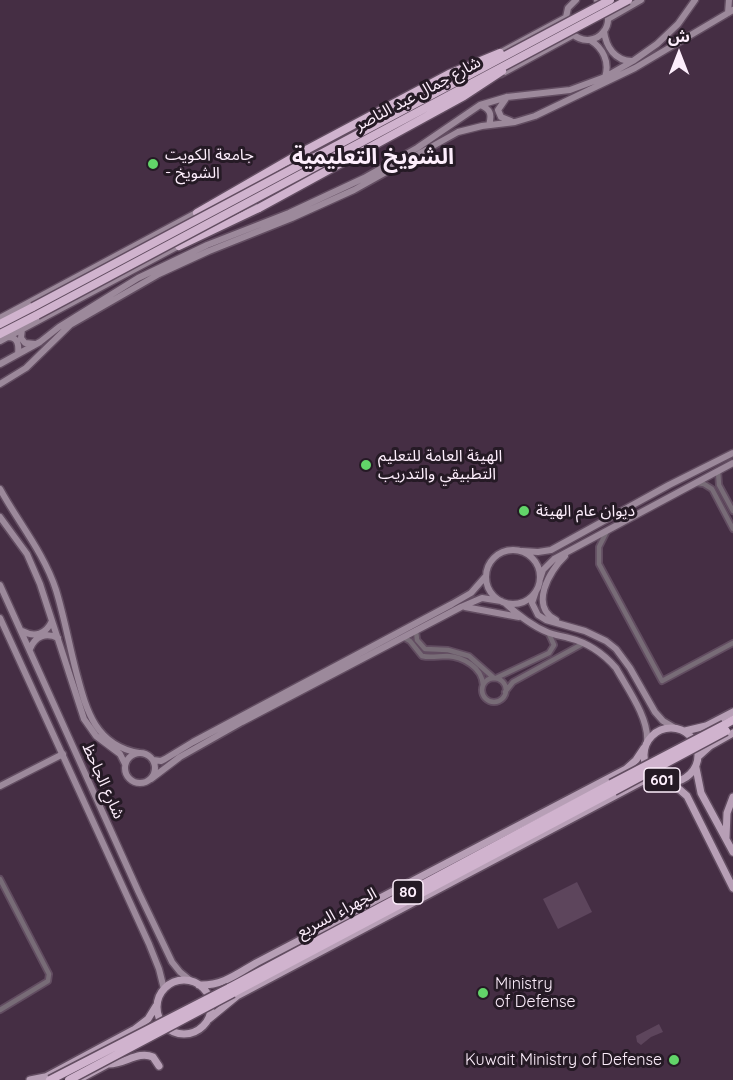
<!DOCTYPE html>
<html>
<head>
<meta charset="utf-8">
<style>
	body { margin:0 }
	#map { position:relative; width:733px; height:1080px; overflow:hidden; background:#452e44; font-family:Quicksand,"Noto Sans Arabic",sans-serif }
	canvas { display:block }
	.north { position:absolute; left:649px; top:24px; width:60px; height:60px; -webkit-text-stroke:4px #251a25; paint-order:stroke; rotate:0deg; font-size:16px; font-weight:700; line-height:24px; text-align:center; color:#fdeefc }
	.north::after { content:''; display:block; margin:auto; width:21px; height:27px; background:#fdeefc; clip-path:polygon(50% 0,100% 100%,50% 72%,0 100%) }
</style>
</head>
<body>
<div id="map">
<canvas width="733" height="1080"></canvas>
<div class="north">ش</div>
</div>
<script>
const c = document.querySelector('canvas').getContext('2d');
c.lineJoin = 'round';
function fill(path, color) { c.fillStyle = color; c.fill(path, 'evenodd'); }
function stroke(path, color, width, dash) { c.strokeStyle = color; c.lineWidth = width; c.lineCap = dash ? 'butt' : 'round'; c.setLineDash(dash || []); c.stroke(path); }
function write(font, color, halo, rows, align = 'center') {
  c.font = font + ' Quicksand,"Noto Sans Arabic",sans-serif'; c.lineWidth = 6; c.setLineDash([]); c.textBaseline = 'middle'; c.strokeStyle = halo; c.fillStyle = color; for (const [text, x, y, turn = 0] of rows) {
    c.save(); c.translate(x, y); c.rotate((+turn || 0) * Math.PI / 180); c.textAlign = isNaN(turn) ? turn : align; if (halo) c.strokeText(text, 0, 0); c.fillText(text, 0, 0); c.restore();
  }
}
fill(new Path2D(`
	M577,882L592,912L558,929L543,899Z
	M659,1024L663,1032L651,1037L641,1045L637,1042L636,1036Z`), '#5d455c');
const street = new Path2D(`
	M718,471L719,485L733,511
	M696,483L704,484L712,489L733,529
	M607,531L599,547V564L662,681L733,643
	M416,631L417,640L425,649L448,650L469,656L494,678
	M403,637L410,641L422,656C430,658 438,656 447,656C463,657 482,667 483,685
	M496,678L549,653L554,645L549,634
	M482 690a12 12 0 1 1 24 0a12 12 0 1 1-24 0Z
	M505,692L513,682L584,643
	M0,879L49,974L48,981L0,1010`);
const secondary = new Path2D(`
	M728,13L729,0
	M608,19L641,0
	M565,22L568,8L576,0
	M604,31C606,47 615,61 632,61
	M571,33C596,55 624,19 597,0
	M590,40C603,48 610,62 605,77
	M496,55L565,18
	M501,74L573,35
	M507,97L498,110L501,117L511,121
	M480,105C491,109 492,115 489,125
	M290,164L466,71
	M247,210L283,190
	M0,318L198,212
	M22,329L21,338L25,343L35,344
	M8,337C18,337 19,345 18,354
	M0,341L182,244
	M0,364L40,342L59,327L138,278L207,245L289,213L364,178L417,148L480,105L507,97L570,90L605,77L633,61L657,44L678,24L695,0
	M0,384L26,368L70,325L159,274L209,251L292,218L354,190L458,132L482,126L515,122L535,116L635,68L733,10
	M0,489C18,522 44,553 56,590C64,616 69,644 76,671C86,708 94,745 139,753
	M0,517L27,554L40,584L84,719L96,736L120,754L125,764
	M486 577a27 27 0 1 1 54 0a27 27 0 1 1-54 0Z
	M522,551L538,552L551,550L669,485L733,453
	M540,579L543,570L554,559L733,463
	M0,585L139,893L172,962L180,972L191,981
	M536,591L532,603L538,615L546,620L585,631L606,641L616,649L630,668L655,712L663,721L675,728
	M505,603C517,614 530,625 547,632C554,635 562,636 569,638C589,643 603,653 616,668C627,688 649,718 647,741
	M465,607L519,617
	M0,618L149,944L159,969L164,989
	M556,620C529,607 549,571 565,556
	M22,631C35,638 46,634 52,621
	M30,649C35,636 46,632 58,638
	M125 768a15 15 0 1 1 30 0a15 15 0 1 1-30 0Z
	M153,760L161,761L165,759L193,742L452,604L471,593L485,577
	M151,779L180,757L242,722L461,607L482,598L501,601
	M0,786L63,754`);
const primary = new Path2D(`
	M644 755a27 27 0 1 1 54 0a27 27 0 1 1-54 0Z
	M685,731L706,726L733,712
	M699,756L710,746L733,733
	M696,768L701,793L733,852
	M671,782L687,796L733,888
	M726,838L727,813L733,797
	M157 1007a27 27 0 1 1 54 0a27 27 0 1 1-54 0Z
	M199,985C222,986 237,974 256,963L626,769L636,760L644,748
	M209,1019L237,996L643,781L658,779
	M108,1064C124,1065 138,1050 153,1057L159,1066
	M30,1080L45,1077
	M40,1080L135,1029L148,1019L156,1006
	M78,1080L108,1064`);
const highway = new Path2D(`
	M197,213L308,149
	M179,246L259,208
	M0,324L33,307
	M0,334L37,315
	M724,725L733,720
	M229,988L611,784
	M233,993L614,791`);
stroke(street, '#624d61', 8);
stroke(secondary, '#624d61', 9);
stroke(primary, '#624d61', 10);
stroke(highway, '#624d61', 11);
stroke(street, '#786c77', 4.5);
stroke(secondary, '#9c899b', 6);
stroke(primary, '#b79fb6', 7);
stroke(highway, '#d0b3ce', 8);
const highwayBridge = new Path2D(`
	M308,149L449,74L500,53
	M259,208L464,96L502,71
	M33,307L610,0
	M37,315L628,0
	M611,784L724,725
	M614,791L726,731
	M50,1080L229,988
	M69,1080L233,993`);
stroke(highwayBridge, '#624d61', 11, []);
stroke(highwayBridge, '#d0b3ce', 8);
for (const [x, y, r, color] of [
	[153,164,6,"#62d469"],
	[366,465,6,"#62d469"],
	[524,511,6,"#62d469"],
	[483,993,6,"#62d469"],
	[674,1060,6,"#62d469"]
]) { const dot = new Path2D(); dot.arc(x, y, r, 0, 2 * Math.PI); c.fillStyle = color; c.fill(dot); stroke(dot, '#251a25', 2); }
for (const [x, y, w] of [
	[662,780,36],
	[408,892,30]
]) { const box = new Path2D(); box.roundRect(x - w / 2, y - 12, w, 24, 4.5); c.fillStyle = '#251a25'; c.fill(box); stroke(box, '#fdeefc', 1.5); }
write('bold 15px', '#fdeefc', null, [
	["601",662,780],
	["80",408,892]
]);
write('16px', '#fdeefc', '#251a25', [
	["شارع جمال عبد الناصر",418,94,-28],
	["شارع الجاحظ",103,781,66],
	["الجهراء السريع",337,913,-28]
]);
write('16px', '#fdeefc', '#251a25', [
	["جامعة الكويت",165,155],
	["- الشويخ",165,173],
	["الهيئة العامة للتعليم",378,456],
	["التطبيقي والتدريب",378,474],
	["ديوان عام الهيئة",536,511],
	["Ministry",495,984],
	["of Defense",495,1002],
	["Kuwait Ministry of Defense",662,1060,"right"]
], 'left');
write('bold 22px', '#fdeefc', '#251a25', [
	["الشويخ التعليمية",373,157]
]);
</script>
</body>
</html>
